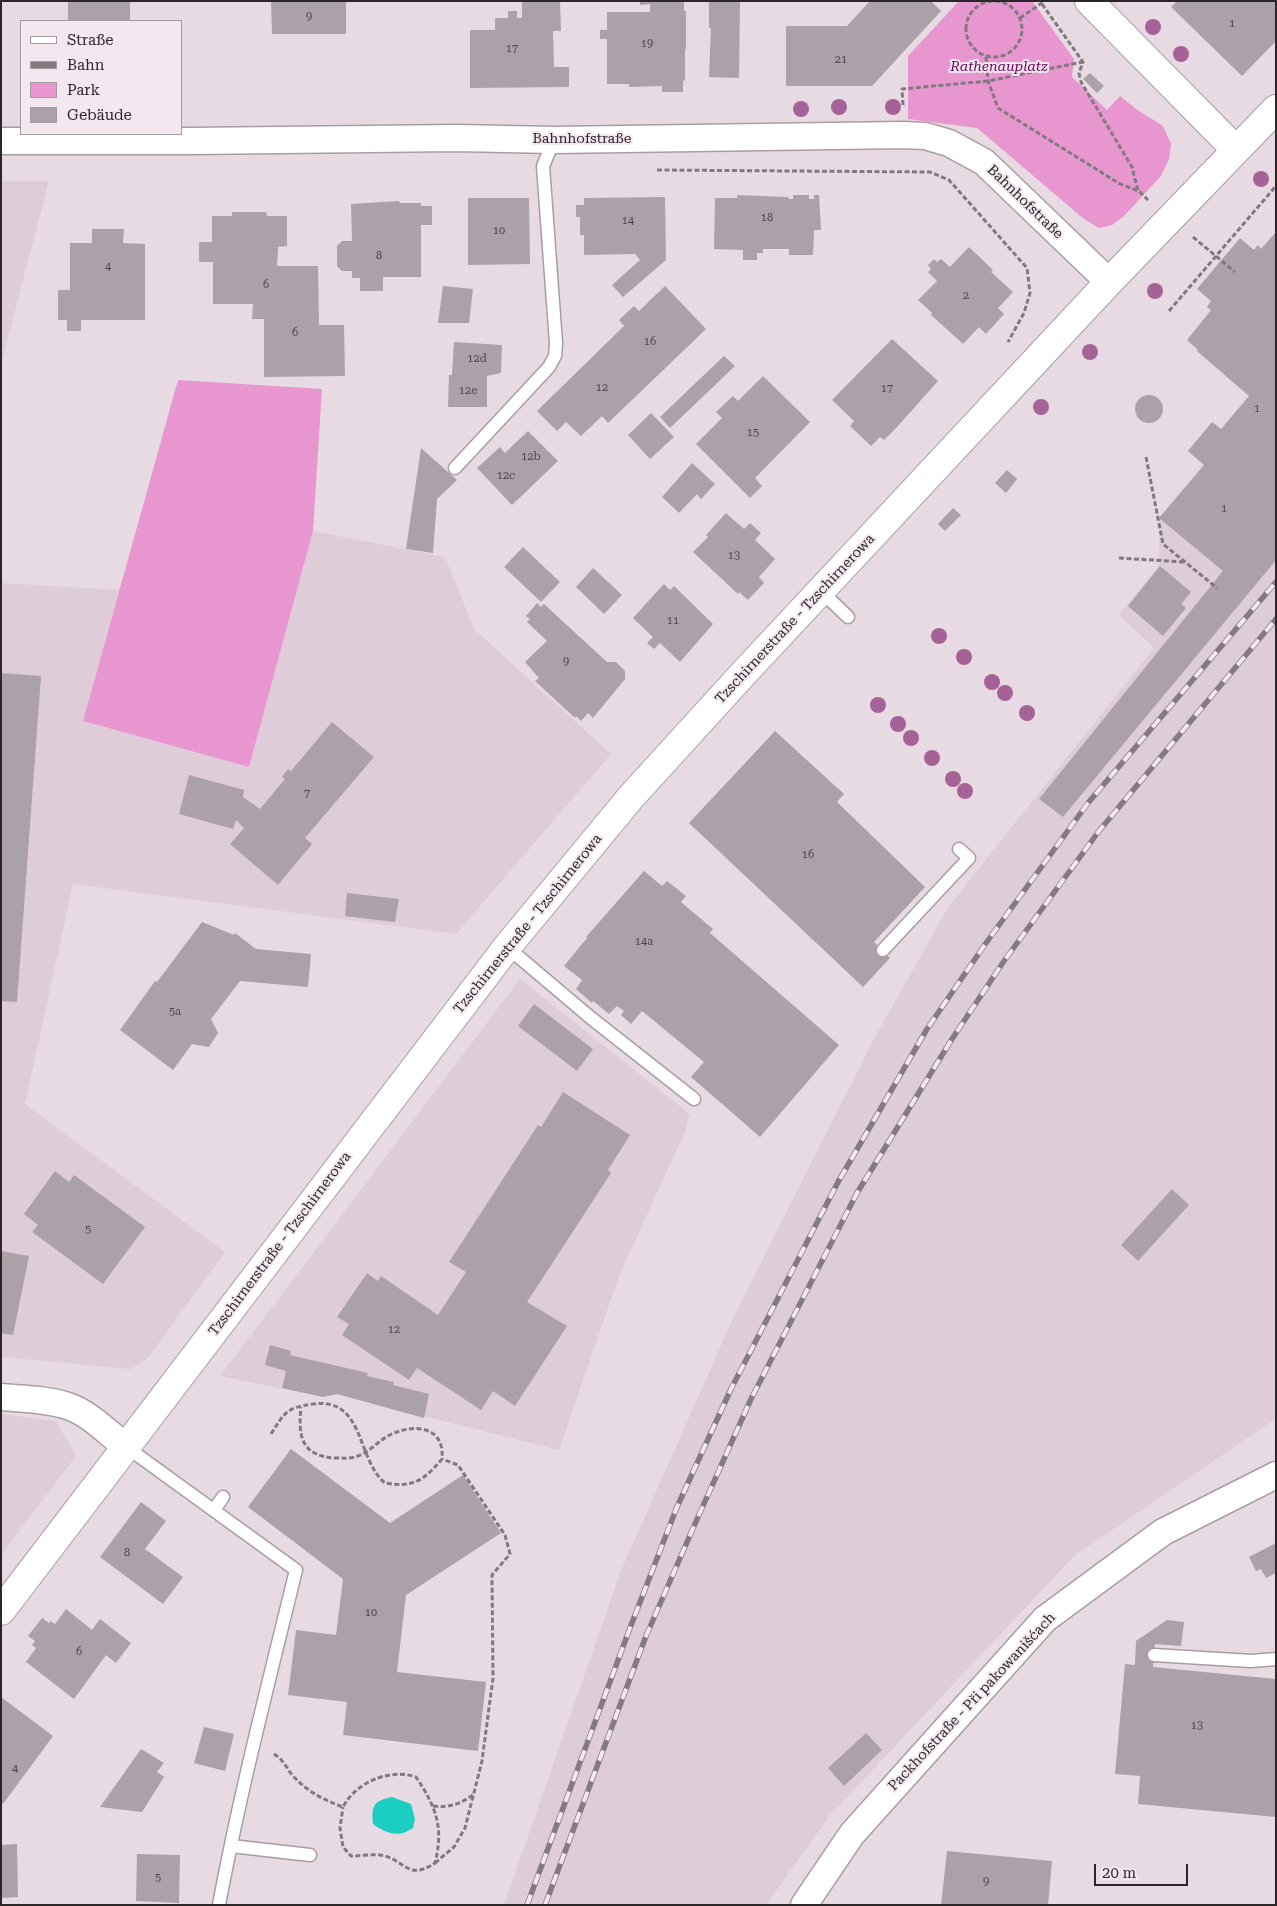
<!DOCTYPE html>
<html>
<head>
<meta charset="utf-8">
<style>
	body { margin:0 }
	#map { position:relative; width:1277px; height:1906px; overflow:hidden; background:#e7dae2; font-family:"Roboto Serif",serif }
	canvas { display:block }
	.frame { position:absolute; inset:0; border:2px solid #2b2629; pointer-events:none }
	.legend { position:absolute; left:20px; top:20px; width:162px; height:115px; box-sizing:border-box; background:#f4e8f0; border:1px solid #a49aa0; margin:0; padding:6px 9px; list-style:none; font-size:15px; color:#2b2629 }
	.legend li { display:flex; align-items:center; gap:10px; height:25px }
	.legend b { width:25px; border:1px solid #a49aa0 }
	.scale { position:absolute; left:1094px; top:1864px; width:94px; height:22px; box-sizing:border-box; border:2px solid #2b2629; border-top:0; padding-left:6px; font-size:15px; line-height:18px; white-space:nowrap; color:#2b2629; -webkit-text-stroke:4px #f4e8f0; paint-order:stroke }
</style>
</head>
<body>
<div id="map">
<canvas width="1277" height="1906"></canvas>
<div class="frame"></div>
<ul class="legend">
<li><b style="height:6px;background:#fff"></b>Straße</li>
<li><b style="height:6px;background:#837b80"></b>Bahn</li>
<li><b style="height:14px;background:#e896cf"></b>Park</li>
<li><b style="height:14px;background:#aca1a8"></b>Gebäude</li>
</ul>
<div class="scale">20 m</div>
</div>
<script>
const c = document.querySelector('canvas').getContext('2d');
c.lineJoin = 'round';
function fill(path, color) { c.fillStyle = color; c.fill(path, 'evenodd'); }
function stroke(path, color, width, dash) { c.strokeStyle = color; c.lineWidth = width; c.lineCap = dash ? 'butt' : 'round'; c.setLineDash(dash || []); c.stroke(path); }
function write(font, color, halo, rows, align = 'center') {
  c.font = font + ' "Roboto Serif",serif'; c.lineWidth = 4; c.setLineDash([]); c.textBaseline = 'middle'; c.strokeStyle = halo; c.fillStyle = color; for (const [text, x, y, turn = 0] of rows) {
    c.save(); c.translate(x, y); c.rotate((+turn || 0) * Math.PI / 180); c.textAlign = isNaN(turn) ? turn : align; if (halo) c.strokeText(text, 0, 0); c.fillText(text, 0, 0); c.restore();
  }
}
fill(new Path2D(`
	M1,181H49L1,364Z
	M1276,232V1419L1075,1555L831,1814L766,1905H504L622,1568L736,1312L875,1037L949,906L1154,648L1119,615L1159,565V518L1204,465L1188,451L1212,422L1221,429L1249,396L1197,351L1198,349L1187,340L1211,311L1207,307L1211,301L1258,245L1261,248Z
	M313,531L445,557L474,629L611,754L456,934L73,884L25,1104L225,1252L148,1358L131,1369L1,1357V583L119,590L83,721L249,767Z
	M520,979L690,1114L684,1134L619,1276L559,1450L337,1394L323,1397L220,1376Z
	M1,1414L56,1421L76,1456L1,1555Z`), '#dfccd9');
fill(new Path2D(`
	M959,1H1032L1074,59L1072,77L1107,110L1120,96L1136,109L1163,126L1171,144L1169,159L1161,176L1124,216L1112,225L1099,228L1084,219L977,128L908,119V56Z
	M178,380L322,389L313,531L249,767L83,721Z`), '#e896cf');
fill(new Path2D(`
	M392,1797L411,1804L415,1819L413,1828C399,1838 387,1834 373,1824C371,1805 374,1801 392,1797Z`), '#1ccdc1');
fill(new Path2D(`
	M68,1H130V21H68Z
	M271,1H346V34H272Z
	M522,1H560L561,31H553L554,67H569V87L470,88V30H495V18H508V11H517V18H522Z
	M640,1H684V11H686V49H685V80L683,81V92H662V86L629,87V84H607V39H600V30H607V12H650V4L640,5Z
	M709,1H740L739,78L709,77L711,28H709Z
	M870,1H931L941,11L872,86H786V26H847Z
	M1177,1H1276V41L1242,76L1171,7Z
	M1090,73L1104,86L1097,93L1083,79Z
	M737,195L788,197L789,199H793V195H809V199H814V195H819L821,230H814L813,255H789V249H763V253H757V260H743V250L714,249L715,198H737Z
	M665,197L666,260L623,297L612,285L640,260L635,254L584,255V235H580V217H576V205H584V198Z
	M468,198H529L530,264L468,265Z
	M399,201L400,203H421V206H432V225H421V277H383V291H360V278H352V271H342L337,266V246L342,241H352L351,204Z
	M232,212H266L267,216H287V246L278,247L277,266H318L319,325H344L345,376L264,377V319H252L253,304H213V262H199V242H212V216H232Z
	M92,229H124L123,243L145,244V320H81V331H67V320H58V290H70V243H92Z
	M1276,232V560L1063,817L1039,799L1223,571L1159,518L1204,465L1188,451L1212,422L1221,429L1249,396L1197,351L1198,350L1187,340L1211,310L1207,307L1211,301L1197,289L1240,238L1254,250L1258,245L1261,249Z
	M969,247L993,270L991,272L1013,292L998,308L1004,314L986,334L979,327L963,344L931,315L932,313L918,300L937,281L928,272L931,269L928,265L934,259L937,262L941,259L950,267Z
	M443,286L473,289L469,323H438Z
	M665,286L706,329L608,423L602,416L581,436L566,422L557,431L537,411L624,326L619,320L634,306L639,311Z
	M892,339L938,381L897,427L884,440L880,437L871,446L850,426L854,421L832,400Z
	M454,342L502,345L501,373L487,376V407H448L449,375H452Z
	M724,356L735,366L670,428L660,417Z
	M763,376L810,422L755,478L762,486L750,498L696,444L722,418L716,412L733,396L738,401Z
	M1135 409a14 14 0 1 1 28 0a14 14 0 1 1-28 0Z
	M651,413L674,437L650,459L628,435Z
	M528,431L558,461L512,505L477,468L500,447L505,453Z
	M421,448L457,480L437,499L433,553L406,549Z
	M692,463L715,484L701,499L697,494L679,513L662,497Z
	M1007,470L1017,479L1006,493L995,483Z
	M953,508L961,515L945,531L938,524Z
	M726,513L744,529L750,523L761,533L755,540L775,559L759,577L764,583L748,600L739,592L738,594L693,552L708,537L706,535Z
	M523,547L560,582L541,602L504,567Z
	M1160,566L1191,592L1181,604L1186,608L1163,636L1128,606Z
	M593,568L622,595L604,614L576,587Z
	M664,584L670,590L674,586L713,624L680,662L660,643L654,649L647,643L653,637L633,618Z
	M537,603L541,607L544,604L607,662H616L625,671V679L593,718L588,713L581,721L576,716L575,718L535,681L539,678L525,662L547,641L527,622L530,619L526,616Z
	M1,673L41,676L17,1002L1,1001Z
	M332,722L374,757L305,838L312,844L278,885L230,844L244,828L236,820L233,829L179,814L189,775L244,790L243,797L260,809L285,779L282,777L288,769L291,771Z
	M775,731L844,794L837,802L925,887L874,942L890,958L863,987L689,823Z
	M644,871L662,886L667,881L686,896L681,902L713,929L710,933L839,1045L760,1137L691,1077L704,1062L642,1011L631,1024L621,1015L624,1011L617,1006L609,1014L593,1001L592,1003L576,989L582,980L564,966L587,938L586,937Z
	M347,893L399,899L395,922L345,916Z
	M202,922L234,935L235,933L256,949L311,954L308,987L240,981L211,1019L218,1033L209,1047L192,1044L173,1070L120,1030L155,981L157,982Z
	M534,1004L593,1049L577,1071L518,1026Z
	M563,1092L630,1135L608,1170L611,1173L527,1302L567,1326L515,1406L493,1391L481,1410L417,1368L409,1380L342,1335L349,1324L337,1317L367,1273L378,1281L381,1276L438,1315L466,1272L449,1262L538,1125L541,1127Z
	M55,1171L69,1182L74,1175L145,1227L103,1284L32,1232L38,1225L24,1214Z
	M1172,1189L1189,1205L1138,1261L1121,1245Z
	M1,1251L29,1256L13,1335L1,1333Z
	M270,1345L291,1351L290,1355L368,1373L367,1376L394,1382L393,1385L429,1394L424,1418L337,1394L323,1397L282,1388L286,1371L265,1365Z
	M291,1449L390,1523L463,1475L501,1533L406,1595L397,1672L486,1682L478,1751L343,1735L347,1702L288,1695L296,1630L336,1635L343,1579L248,1507Z
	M141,1502L166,1521L145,1549L183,1577L163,1604L100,1557Z
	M1276,1543V1573L1266,1578L1261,1569L1256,1571L1249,1557Z
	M66,1609L92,1630L100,1619L131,1643L116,1663L106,1655L74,1699L26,1662L36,1648L32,1645L35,1641L28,1636L42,1618L49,1623L51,1621L55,1624Z
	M1167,1620L1184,1622L1181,1646L1155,1644L1153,1667L1276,1679V1817L1138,1804L1140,1776L1115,1774L1125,1664L1135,1665L1136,1641Z
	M1,1697L53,1736L3,1804L1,1802Z
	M204,1727L234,1734L225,1771L194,1763Z
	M866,1733L882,1750L844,1786L828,1768Z
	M141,1749L164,1763L157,1772L164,1777L142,1812L100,1807Z
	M17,1844L18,1897L1,1898V1845Z
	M947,1851L1052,1861L1048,1905H941Z
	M137,1854L180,1855L179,1903L136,1901Z`), '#aca1a8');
const lane = new Path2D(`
	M455,468L549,367L555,356L556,343L543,166L554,140
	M821,591L848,617
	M507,947L591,1018L694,1099
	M883,950L969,858L959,849
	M125,1446L296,1570C269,1681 240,1792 219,1905
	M214,1510L223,1497
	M1154,1655L1251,1661L1276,1659
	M231,1846L310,1855`);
const street = new Path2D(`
	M1,141H192L457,138L554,140L903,135L925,136L949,143L984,162L1109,282
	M1,1397C23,1399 47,1399 68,1406C89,1413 108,1433 125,1446
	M804,1905L852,1834L1045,1619L1163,1532L1276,1475`);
const secondary = new Path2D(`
	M1089,1L1236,150
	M1,1611L507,947L631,797L743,674L1109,282L1276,109`);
stroke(lane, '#a99da5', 15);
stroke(street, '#a99da5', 29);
stroke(secondary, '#a99da5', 30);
stroke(new Path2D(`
	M966 29a28 28 0 1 1 56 0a28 28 0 1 1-56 0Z
	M1042,4L1083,62L1079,73L1081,82L1132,167L1138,191
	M1020,18L1045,1
	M986,57L988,81L998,108L1120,184L1139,191L1148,200
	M903,105L902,89L988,81L1083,62
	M657,170L930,172L949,180L1027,268L1030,293L1024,313L1008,342
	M1193,237L1235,272
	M1169,311L1276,186
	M1146,457L1163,544L1217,588
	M1119,558L1185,562
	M271,1434C285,1412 286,1408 313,1404C365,1397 356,1459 385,1483C414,1488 424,1480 442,1459C445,1426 414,1423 390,1435C379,1440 371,1451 358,1456C351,1459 343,1458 335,1458C301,1456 298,1436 301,1407
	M274,1754C286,1762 285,1767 294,1777C308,1792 324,1800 343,1807C356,1782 390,1768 416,1777C436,1807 444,1827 435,1863C407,1882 404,1858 380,1855C372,1854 360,1856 351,1856L343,1847L340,1828L343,1807
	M433,1806C449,1808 461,1804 474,1794
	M435,1863L454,1847L465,1828L482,1761L493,1678L492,1575L510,1554L505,1535L458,1465L442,1459`), '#81797e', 3, [5, 2.5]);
stroke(lane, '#fff', 12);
stroke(street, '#fff', 26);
stroke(secondary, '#fff', 28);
const rail = new Path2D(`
	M527,1905L630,1628L677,1507L731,1389L838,1182L927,1029L986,943L1088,803L1276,582
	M545,1905L646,1636L698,1517L751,1399L857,1193L952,1039L1004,961L1058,887L1099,831L1276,619`);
stroke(rail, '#837b80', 5.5);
stroke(rail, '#f4e8f0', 4, [11]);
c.fillStyle = '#a46296';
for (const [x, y] of [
	[1153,27],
	[1181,54],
	[839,107],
	[893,107],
	[801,109],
	[1261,179],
	[1155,291],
	[1090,352],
	[1041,407],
	[939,636],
	[964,657],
	[992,682],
	[1005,693],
	[878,705],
	[1027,713],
	[898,724],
	[911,738],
	[932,758],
	[953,779],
	[965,791]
]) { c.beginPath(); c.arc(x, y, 8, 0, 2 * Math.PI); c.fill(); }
write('11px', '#4b4549', null, [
	["9",309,17],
	["1",1232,24],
	["19",647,44],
	["17",512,49],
	["21",841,60],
	["18",767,218],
	["14",628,221],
	["10",499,231],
	["8",379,256],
	["4",108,267],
	["6",266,285],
	["2",966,296],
	["6",295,333],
	["16",650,342],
	["12d",477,359],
	["12",602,388],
	["17",887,389],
	["12e",468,391],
	["1",1257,409],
	["15",753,433],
	["12b",531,457],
	["12c",506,476],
	["1",1224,509],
	["13",734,556],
	["11",673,621],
	["9",566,662],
	["7",307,794],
	["16",808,855],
	["14a",644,942],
	["5a",175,1012],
	["5",88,1230],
	["12",394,1330],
	["8",127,1553],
	["10",371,1613],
	["6",79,1652],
	["13",1197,1726],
	["4",15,1769],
	["5",158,1878],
	["9",986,1882]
]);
write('italic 14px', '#6d0058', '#f4e8f0', [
	["Rathenauplatz",999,67]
]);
write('14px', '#2b2629', '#f4e8f0', [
	["Bahnhofstraße",582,139],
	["Bahnhofstraße",1025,202,44],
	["Tzschirnerstraße - Tzschirnerowa",795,619,-47],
	["Tzschirnerstraße - Tzschirnerowa",528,924,-51],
	["Tzschirnerstraße - Tzschirnerowa",280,1244,-53],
	["Packhofstraße - Při pakowanišćach",972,1702,-47]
]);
</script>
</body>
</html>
